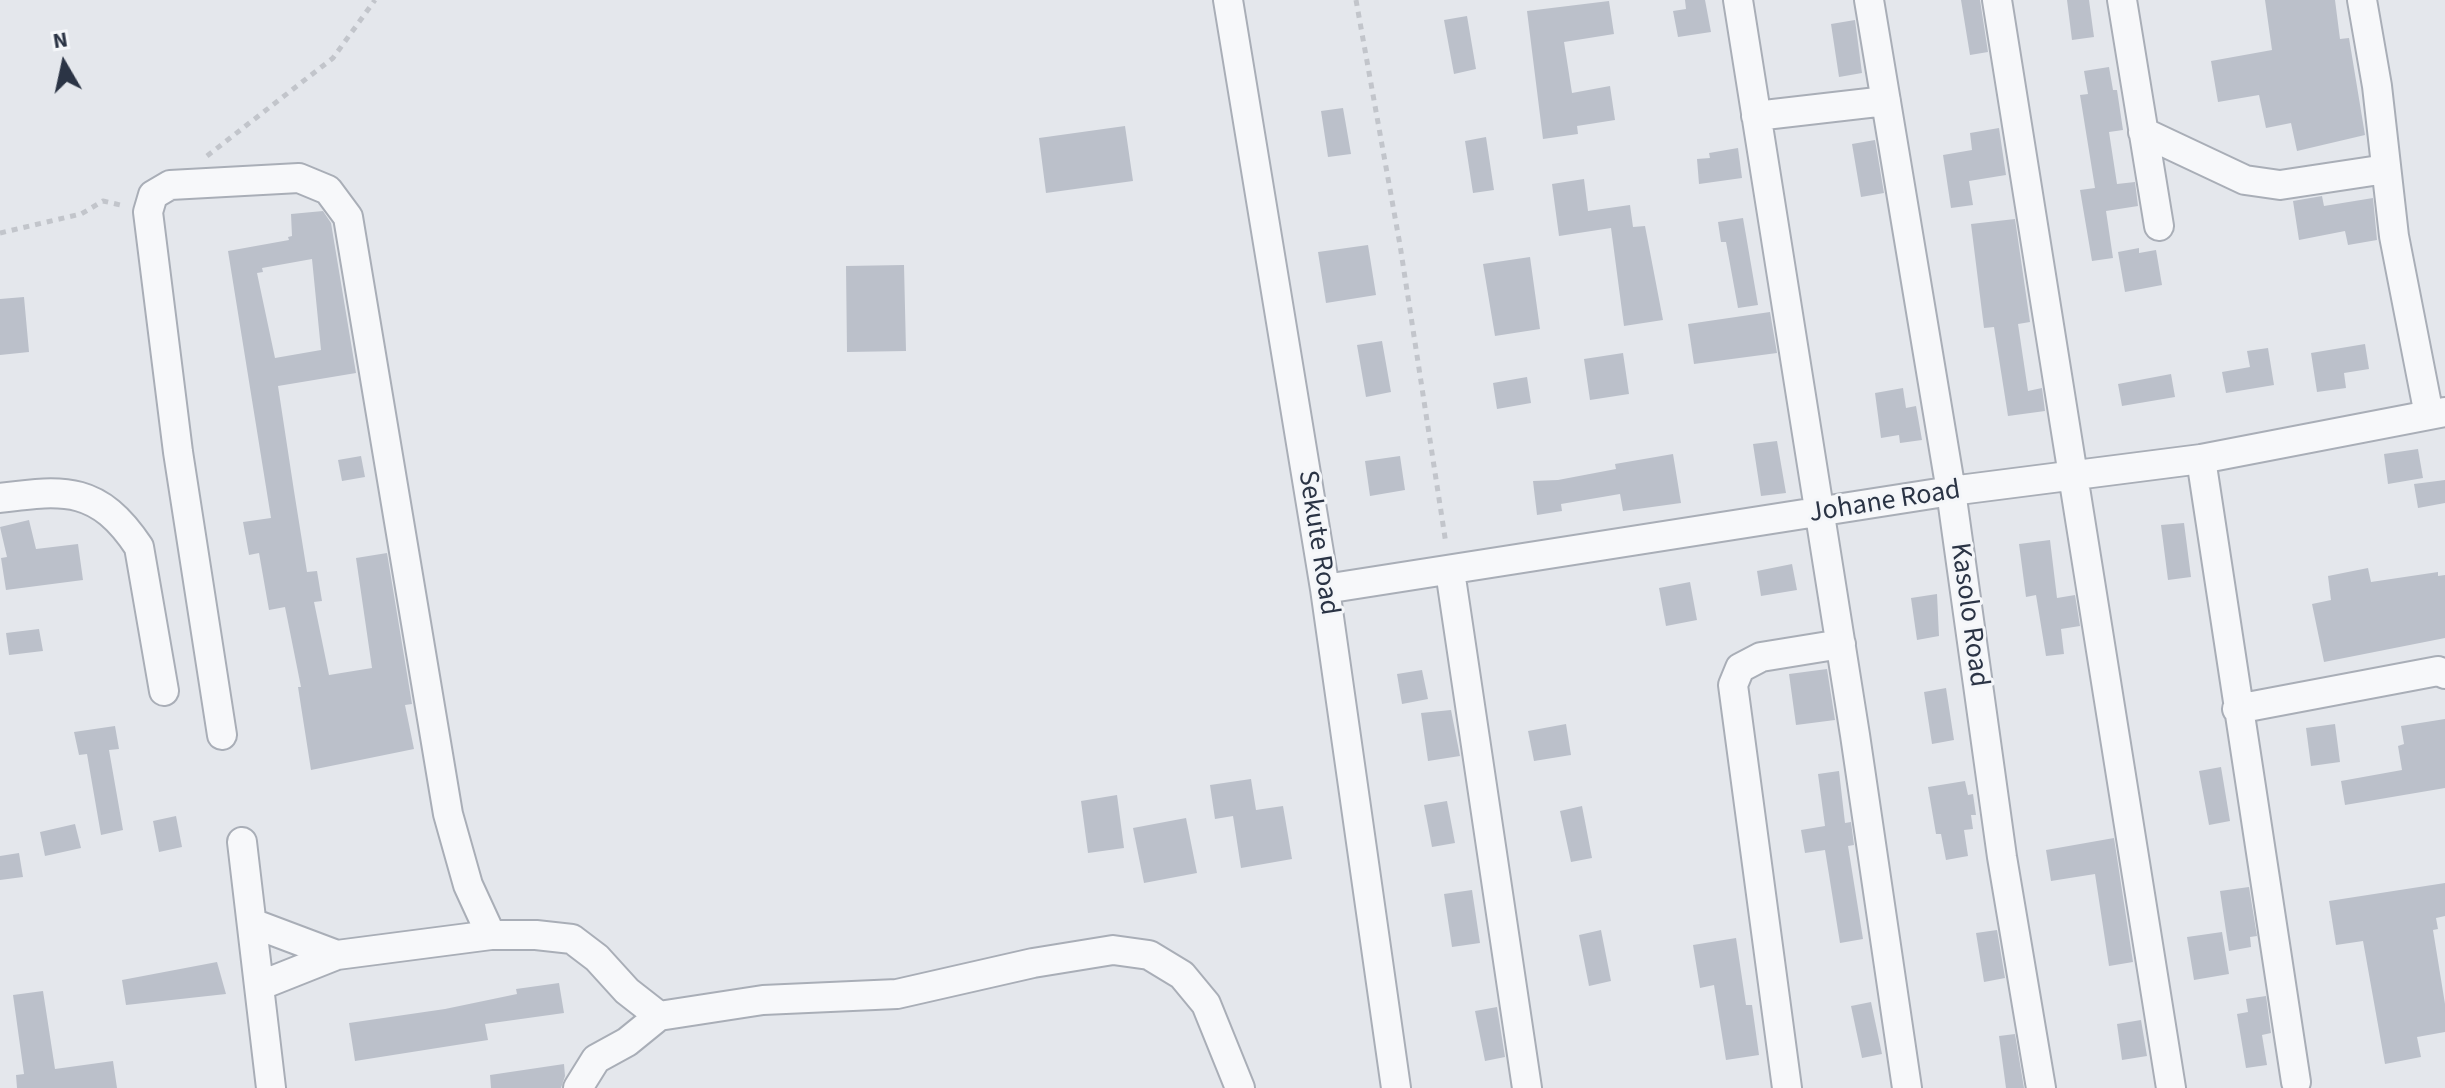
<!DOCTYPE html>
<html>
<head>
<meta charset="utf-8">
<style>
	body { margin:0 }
	#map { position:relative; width:2445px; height:1088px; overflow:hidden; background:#e4e7ec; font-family:"Source Sans 3",sans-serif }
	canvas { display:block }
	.north { position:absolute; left:24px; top:24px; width:80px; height:80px; -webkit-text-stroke:6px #f4f6f9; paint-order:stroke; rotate:351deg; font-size:22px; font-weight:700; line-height:32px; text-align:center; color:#2b3445 }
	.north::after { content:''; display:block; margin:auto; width:28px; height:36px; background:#2b3445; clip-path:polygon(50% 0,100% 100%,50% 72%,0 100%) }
</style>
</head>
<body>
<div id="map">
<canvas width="2445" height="1088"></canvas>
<div class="north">N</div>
</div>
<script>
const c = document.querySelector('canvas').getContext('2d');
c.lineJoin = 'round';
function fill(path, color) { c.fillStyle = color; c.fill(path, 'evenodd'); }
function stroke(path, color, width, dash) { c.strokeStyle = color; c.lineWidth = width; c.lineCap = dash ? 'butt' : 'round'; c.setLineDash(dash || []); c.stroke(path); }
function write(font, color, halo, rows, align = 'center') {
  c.font = font + ' "Source Sans 3",sans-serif'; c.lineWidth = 6; c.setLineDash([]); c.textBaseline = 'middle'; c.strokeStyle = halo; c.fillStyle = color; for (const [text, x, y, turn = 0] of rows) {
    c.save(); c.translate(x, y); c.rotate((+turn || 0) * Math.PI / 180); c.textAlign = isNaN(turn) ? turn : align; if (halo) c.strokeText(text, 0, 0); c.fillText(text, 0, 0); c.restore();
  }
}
fill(new Path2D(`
	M1685,0H1705L1711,32L1678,37L1673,11L1686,9Z
	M1961,0H1980L1988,52L1970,55Z
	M2067,0H2089L2094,37L2072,40Z
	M2265,0H2335L2340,39L2349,38L2365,135L2297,151L2291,123L2266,128L2259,95L2218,102L2211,61L2272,50Z
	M1609,1L1614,34L1564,42L1572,93L1610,86L1615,120L1577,126L1578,134L1543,139L1527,11Z
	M1467,16L1476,69L1454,74L1444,20Z
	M1855,20L1862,73L1839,77L1831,24Z
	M2109,67L2113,90H2117L2123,130L2109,132L2117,184L2135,182L2138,206L2106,211L2113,258L2092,261L2080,190L2095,188L2080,95L2088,94L2084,71Z
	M1343,108L1351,154L1328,157L1321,111Z
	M1125,126L1133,181L1046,193L1039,138Z
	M1999,128L2006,175L1969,181L1973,205L1951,208L1943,155L1972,150L1970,133Z
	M1486,137L1494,190L1473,193L1465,141Z
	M1875,140L1884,193L1861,197L1852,144Z
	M1738,148L1742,178L1699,184L1697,159L1710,158L1709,153Z
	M1584,179L1588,211L1630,205L1633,227L1645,226L1663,320L1624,326L1611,228L1559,236L1552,184Z
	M2322,196L2324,206L2373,198L2377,240L2348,245L2345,231L2299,240L2293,201Z
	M323,211L331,223L356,373L278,386L294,491L307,572L317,571L322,601L314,602L329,675L372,668L356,558L387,553L412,704L405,705L414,749L311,770L298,687H301L285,607L269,610L259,553L249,555L243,522L271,518L228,251L289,240L288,237L292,236L291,214ZM312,259L321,350L275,358L257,273L263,272L262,268Z
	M1743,218L1758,305L1738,308L1726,242H1721L1718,222Z
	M2015,219L2030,322L2018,324L2028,391L2042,388L2045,411L2008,416L1994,327L1984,328L1971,224Z
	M1368,245L1376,295L1326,303L1318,252Z
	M2139,248V253L2156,250L2162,285L2125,292L2118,252Z
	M1530,257L1540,329L1495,336L1483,264Z
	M904,265L906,351L847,352L846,266Z
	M24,297L29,352L0,355V299Z
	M1770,312L1777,353L1694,364L1688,324Z
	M1382,341L1391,392L1366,397L1357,345Z
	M2365,344L2369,369L2344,373L2346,388L2317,392L2311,353Z
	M2268,348L2274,385L2226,393L2222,372L2250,367L2247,351Z
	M1623,353L1629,394L1590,400L1584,359Z
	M2171,374L2175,397L2122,406L2118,384Z
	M1527,377L1531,403L1497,409L1493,383Z
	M1903,388L1906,408L1916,406L1922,440L1900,443L1899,435L1881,438L1875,393Z
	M1777,441L1786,493L1761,496L1753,444Z
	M2418,449L2423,478L2388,484L2384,454Z
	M1673,454L1681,503L1623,511L1620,494L1561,504L1562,511L1537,515L1533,481L1558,480L1616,469L1615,464Z
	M361,456L365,477L342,481L338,460Z
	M1400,456L1405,490L1370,496L1365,461Z
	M2445,480V503L2418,508L2414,484Z
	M29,520L36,549L78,544L83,580L6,590L1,558L7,557L0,527Z
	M2184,523L2191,577L2168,580L2161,525Z
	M2050,540L2057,598L2075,595L2080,626L2061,629L2064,654L2046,656L2036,595L2026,597L2019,544Z
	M1792,564L1797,590L1761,596L1757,571Z
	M2368,568L2371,582L2438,572V576L2445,575V638L2324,662L2312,604L2331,600L2328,576Z
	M1690,582L1697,620L1666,626L1659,588Z
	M1937,594L1939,636L1917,640L1911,598Z
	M39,629L43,651L9,655L6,633Z
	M1827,669L1835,720L1796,725L1789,674Z
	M1422,670L1428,699L1402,704L1397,674Z
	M1946,688L1954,740L1932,744L1924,692Z
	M1451,710L1460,756L1428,761L1421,713Z
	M2445,719V788L2345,805L2341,781L2402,770L2398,746L2404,744L2401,726Z
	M1566,724L1571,755L1534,761L1528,731Z
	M2335,724L2340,762L2311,766L2306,728Z
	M115,726L119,749L109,750L123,830L101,835L87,754L79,755L74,732Z
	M2221,767L2230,821L2209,825L2199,771Z
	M1839,771L1845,823L1851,822L1854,845L1848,846L1863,939L1840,943L1825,850L1805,853L1801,830L1825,826L1818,774Z
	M1251,779L1256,810L1283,806L1292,859L1241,868L1233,816L1215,819L1210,785Z
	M1965,781L1968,795L1973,794L1976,815H1971L1973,829L1964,830L1968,856L1946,860L1941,834H1936L1928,787Z
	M1117,795L1124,848L1088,853L1081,801Z
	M1447,801L1455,843L1432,847L1424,805Z
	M1582,806L1592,858L1571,862L1560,811Z
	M176,816L182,847L159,852L153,821Z
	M1186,818L1197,873L1144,883L1133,828Z
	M75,824L81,848L45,856L40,832Z
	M2114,838L2133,962L2109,966L2095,874L2051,881L2046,850Z
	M19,853L23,877L0,880V856Z
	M2445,883V916L2436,918L2438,929L2433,930L2445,1004V1032L2417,1037L2421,1057L2385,1064L2363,941L2336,945L2329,901Z
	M2249,887L2257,936L2250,937L2251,947L2229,951L2220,891Z
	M1472,890L1480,943L1452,947L1444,894Z
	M1601,930L1611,981L1589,986L1579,935Z
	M1997,930L2005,978L1984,982L1976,933Z
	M2222,932L2229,974L2194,980L2187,937Z
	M1736,938L1746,1005H1752L1759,1055L1726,1060L1714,985L1700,988L1693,945Z
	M217,962L226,994L126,1005L122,980Z
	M559,983L564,1013L485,1024L488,1040L355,1061L349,1023L445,1009L517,994L516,989Z
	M43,991L55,1069L113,1061L117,1088H17L16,1075L24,1074L13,995Z
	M2266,996L2271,1033L2262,1035L2267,1065L2246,1068L2237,1014L2248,1012L2246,999Z
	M1871,1002L1882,1054L1862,1058L1851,1006Z
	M1497,1007L1505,1057L1485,1061L1475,1011Z
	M2141,1020L2147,1056L2122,1060L2117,1024Z
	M2015,1034L2024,1088H2006L1999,1036Z
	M564,1064L565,1076L561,1088H491L490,1075Z`), '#bbc0ca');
const minor = new Path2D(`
	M1228,0L1325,589L1396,1088
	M1738,0L1855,735L1907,1088
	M1869,0L1951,491L2002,857L2041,1088
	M1997,0L2171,1088
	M2122,0L2159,226
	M2362,0L2377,86L2394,236L2429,415
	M1756,116L1886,101
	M2143,132L2245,180L2280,185L2386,169
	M2201,459L2296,1082
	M0,498C66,489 99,487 139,547L164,691
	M1450,571L1527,1088
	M1325,589L1951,491L2201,459L2445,412
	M2237,709L2438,671L2445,674
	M222,735L178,452L148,212L153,195L170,185L299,178L328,190L348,217L448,814L468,885L491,935
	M242,842L271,1088
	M252,923L337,955
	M259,986L337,955L491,935H536L572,939L597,958L627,991L659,1016
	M578,1088L596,1059L627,1042L659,1016L763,1000L897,994L1033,963L1113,950L1149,955L1182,975L1206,1004L1240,1088
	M1787,1088L1733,685L1740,668L1761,657L1841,644`);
stroke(minor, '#a9aeb7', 32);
stroke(new Path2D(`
	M1356,0L1400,245L1446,544
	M207,156L333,58L375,0
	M0,233L81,214L103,201L125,206`), '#c2c5cb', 5, [6, 6]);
stroke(minor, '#f7f8fa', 28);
write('28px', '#2b3445', '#f4f6f9', [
	["Johane Road",1885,503,-9],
	["Sekute Road",1317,543,81],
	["Kasolo Road",1968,615,82]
]);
</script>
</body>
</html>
